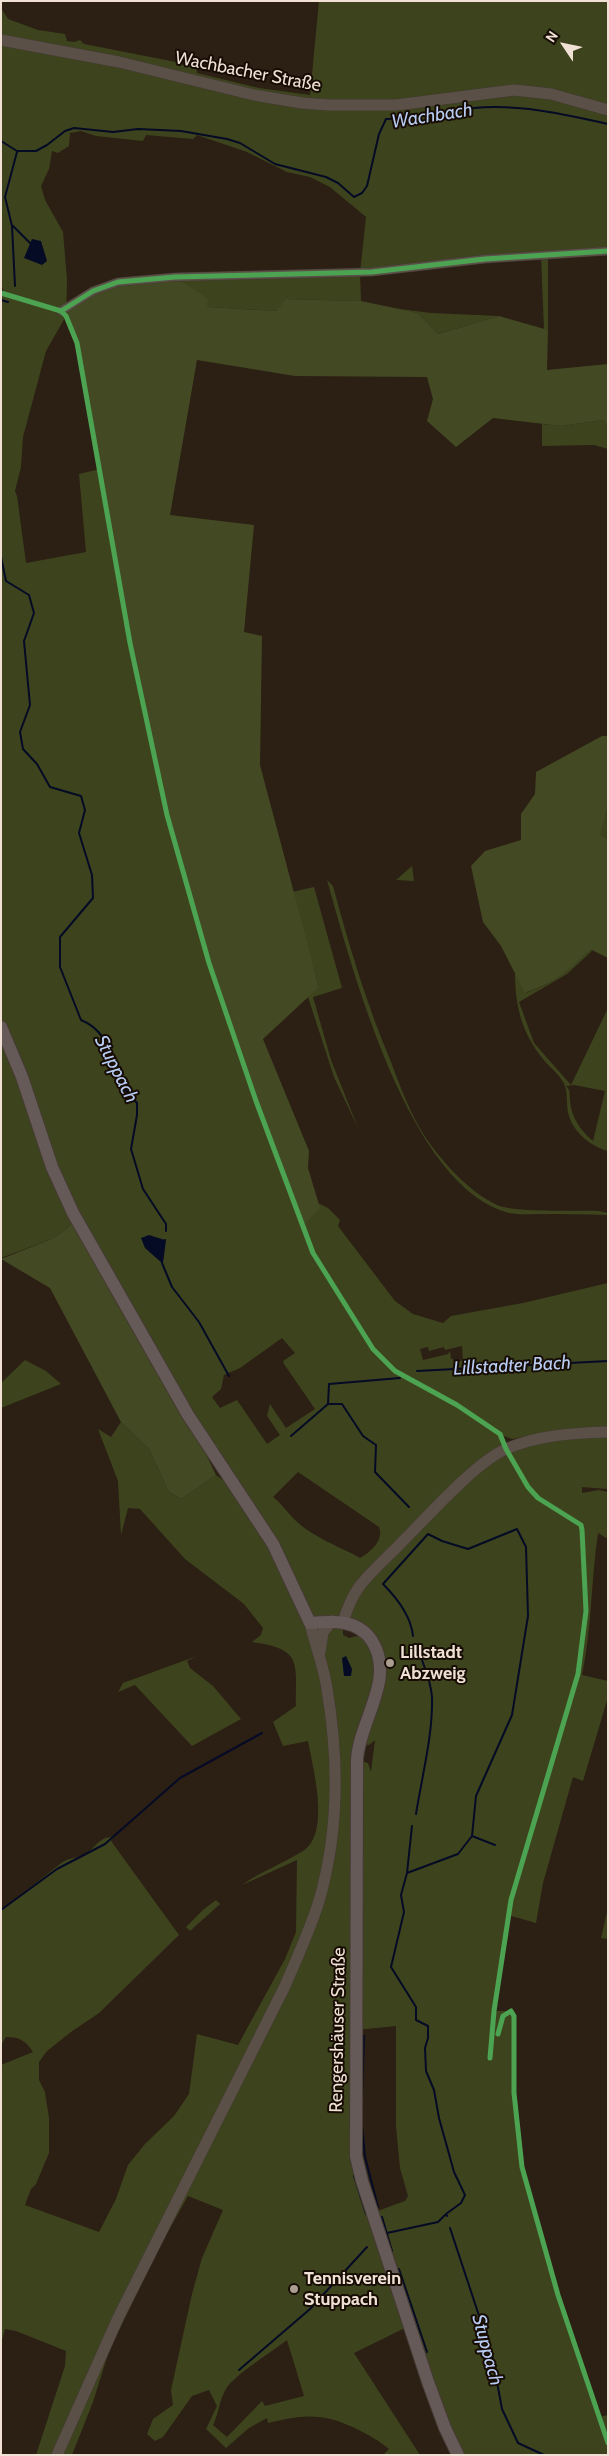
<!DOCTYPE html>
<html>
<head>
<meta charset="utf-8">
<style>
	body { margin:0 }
	#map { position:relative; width:609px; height:2456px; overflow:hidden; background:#2c1f14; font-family:Cabin,sans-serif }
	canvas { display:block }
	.frame { position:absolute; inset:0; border:2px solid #f1e1d4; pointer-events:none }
	.north { position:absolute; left:539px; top:20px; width:50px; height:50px; -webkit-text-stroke:4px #160c04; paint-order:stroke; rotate:304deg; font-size:14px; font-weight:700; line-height:20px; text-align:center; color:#f1e1d4 }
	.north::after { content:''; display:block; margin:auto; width:18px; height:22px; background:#f1e1d4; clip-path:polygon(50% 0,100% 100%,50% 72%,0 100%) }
</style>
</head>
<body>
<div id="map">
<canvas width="609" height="2456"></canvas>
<div class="frame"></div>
<div class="north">N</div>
</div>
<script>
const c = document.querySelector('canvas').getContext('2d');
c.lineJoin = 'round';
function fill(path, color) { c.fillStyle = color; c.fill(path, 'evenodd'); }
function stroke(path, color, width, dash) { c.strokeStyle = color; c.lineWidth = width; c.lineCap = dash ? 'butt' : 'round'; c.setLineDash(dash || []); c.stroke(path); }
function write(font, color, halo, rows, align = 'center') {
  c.font = font + ' Cabin,sans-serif'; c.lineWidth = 4; c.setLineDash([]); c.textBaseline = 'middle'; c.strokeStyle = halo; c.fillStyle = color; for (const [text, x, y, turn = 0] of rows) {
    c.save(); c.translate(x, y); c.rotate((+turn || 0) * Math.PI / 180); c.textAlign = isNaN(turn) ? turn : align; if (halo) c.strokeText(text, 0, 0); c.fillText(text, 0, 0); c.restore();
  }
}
fill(new Path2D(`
	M319,1H608V251L548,255V330L544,329L541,256L360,273L361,301L285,299L278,311L207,307L175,277L360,273L366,217L330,187L310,177L287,172L247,152L197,135L193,139L146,135L143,141L96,136L81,131L70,133L69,146L58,153L52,151L49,169L41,186L45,200L63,232L67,280L66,316L46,351L23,437L21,467L15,491L17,496L26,563L86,552L79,474L100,469L130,643L167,815L209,963L320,1208L318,1203L328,1208L340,1220L338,1226L395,1301L413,1314L443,1323L451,1316L523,1303L608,1283V1489L582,1487V1493L599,1490L608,1492V1539L598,1533C591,1580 592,1628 582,1675L608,1681V1697L583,1781L573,1777L543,1883L536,1923L508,1915L494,2011H511L514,2016V2093L522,2167L558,2295L599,2417L608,2415V2455H447L456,2452L409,2326L354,2353L420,2455H383L389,2449C374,2436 339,2418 319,2417C302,2415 285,2419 268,2423L267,2418L249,2428L226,2448L206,2429L217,2406L209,2390L192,2396L163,2437L155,2441L147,2434L153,2419L173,2405L171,2390L192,2294L202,2258L223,2210L188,2196L160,2246L109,2351L93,2402L72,2455H36L65,2366L66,2351L16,2331L5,2329L1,2344V2065L33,2052C26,2041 20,2037 6,2037L1,2045V1910C21,1895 41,1879 60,1864C68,1857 77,1859 85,1854C96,1848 99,1836 114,1837L111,1841L179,1935L99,2013L71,2032L47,2051L39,2062V2080L45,2092L49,2118V2153L36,2184L31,2189L25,2205L99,2232L116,2199L128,2165L145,2144L174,2116L189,2094L197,2034L238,2045L285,1959L296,1932L297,1860L242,1885C262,1871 282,1864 303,1851C331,1834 313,1768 308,1741L283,1746L273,1722L296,1706C296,1661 302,1649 252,1642L261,1635L263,1628L244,1604L185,1559L140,1509L128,1508L121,1535L118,1481L98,1429L111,1437L121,1422L149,1449L169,1492L181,1499L216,1475L232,1487L72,1214L69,1227L54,1238L1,1258V293L5,294L1,285V8L8,19L38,30L65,34L67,41L74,42L80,40L84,44L176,62L186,66H196L197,73L259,88L310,95ZM282,1338L295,1353L283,1361L284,1364L315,1409L286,1428L270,1404L267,1416L280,1435L267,1444L237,1400L220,1408L212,1397L221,1389L224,1375L240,1368ZM462,1346L463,1360L454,1363L453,1359H451L450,1351L448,1354L423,1360L420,1349L428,1347L429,1351L444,1347L445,1350ZM501,1435L512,1439L529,1436L506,1449ZM298,1472L379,1527C384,1540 371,1552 360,1558C339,1546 312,1537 295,1520C287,1512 282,1504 273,1497ZM343,1622L366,1634L349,1638L343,1635ZM310,1623L327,1627L319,1659ZM375,1740L371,1772L368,1763L357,1760L359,1744L369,1745ZM396,2026V2126L400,2168L408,2196L405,2201L372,2213L354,2122L356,2030ZM287,2340L304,2396L265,2406L262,2401L227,2437L213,2425C219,2413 219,2400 226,2389C232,2377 274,2350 287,2340Z
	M393,308L431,313L499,316L438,334L418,313Z
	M603,420L608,426V449L594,445L542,446V424L561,426Z
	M608,806V840L599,836Z
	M412,866L414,881L396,880Z
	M327,880L333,886C349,946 367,1005 391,1062C399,1083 407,1105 418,1125C434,1154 467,1191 497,1205C517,1213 574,1210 599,1211L608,1213V1215C585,1214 562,1214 539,1214C530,1214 518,1215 509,1213C409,1188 352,968 327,880Z
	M314,887L342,988L313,997L331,1060L358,1128L334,1077L308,997L319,986L292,892Z
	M593,950L567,974L519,1002L534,1043L571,1085L608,1008V1151C592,1147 574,1133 569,1116C566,1107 568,1095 565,1086C561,1075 550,1068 543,1059C522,1033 515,1006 515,973L526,993C538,988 551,983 562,975C574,967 579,956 593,950ZM574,1085L605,1091L593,1141C580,1130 571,1117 570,1100C569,1093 571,1091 566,1086Z
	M25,1360L46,1371L61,1384L1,1408V1383Z
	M197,1656L187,1661L190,1668L213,1686L241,1719L192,1746L135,1685L118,1692L123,1683Z
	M216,1900L220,1904L190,1931L186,1927L204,1909Z
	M608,1908V1935L607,1939L601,1938Z`), '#3d441d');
fill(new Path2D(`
	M175,277L208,299L207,307L277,311L285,299L361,301L418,313L438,334L499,316L548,330L547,370L608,364V426L603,420L561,426L493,418L456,447L427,421L433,399L427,377L295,376L197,360L170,515L254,525L244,632L262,636L260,765L319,987L263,1039L309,1151L308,1168L320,1208L303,1225C252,1091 203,956 167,816C127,661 109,500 77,343L66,316L61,311L118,282Z
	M602,736H608V806L600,835L608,840V958L592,950C579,957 574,967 562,975C551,983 537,988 525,993L501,946L483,922L471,866L485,851L521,840V814L535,794L536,772Z
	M72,1216L183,1406L216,1475L181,1499L169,1492L149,1449L121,1422L50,1288L1,1259L54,1238L69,1227Z`), '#434a23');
fill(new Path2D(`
	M32,239L41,241L47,261L42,265L24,258Z
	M149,1235L165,1240L162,1263L145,1248L141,1238Z
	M346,1656L352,1669L351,1676H344L342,1658Z`), '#050a25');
stroke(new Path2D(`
	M1,141L17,151H36L47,145L65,131L74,128L113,132L138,129L181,131L227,139L240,143L275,164L326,177L338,183L354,197L362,193L367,186L379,134L386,119C416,119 445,111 474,108C519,104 564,114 608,124
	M13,226L31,244
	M15,286L12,226L5,197L17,152
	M1,300L8,302
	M1,557L6,581L29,595L34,613L24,641L30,705L20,732L23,749L37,764L50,787L81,796L85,810L79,833L92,875L93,898L60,937V967L81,1020C101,1028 110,1047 113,1066L122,1071L123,1087L137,1103V1115L131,1149L143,1189L166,1224V1231
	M165,1240L162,1263L172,1287L199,1322L229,1376
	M417,1371L608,1361
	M328,1404L329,1384L400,1378
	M291,1436L328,1404H342L363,1436L376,1445L375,1472L409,1507
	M416,1814C422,1776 433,1735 432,1697C431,1680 423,1664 418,1649
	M412,1826L407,1873L401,1895L404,1912L391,1967L416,2007V2020L428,2026V2038L425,2048L426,2071L434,2090L439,2118L454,2172L465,2195L461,2203L446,2214L447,2216
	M472,1836L495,1845
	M407,1873L458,1854L472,1836L476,1796L512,1715L528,1616L526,1547L517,1529L468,1549L442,1541L428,1534L383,1584C397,1598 411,1617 413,1636
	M1,1910L57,1869L105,1844L180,1778L262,1733
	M362,2097L364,2036
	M362,2126L365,2157L378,2207
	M354,2176L366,2214
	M382,2217L392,2251
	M450,2228L492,2355L502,2409L518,2443L544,2455
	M387,2233L438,2222L445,2215
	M399,2269L427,2352
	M239,2370L310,2309L367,2247`), '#050a25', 2);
const street = new Path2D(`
	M61,311L93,291L118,282L175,277L372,272L485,259L608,251`);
const secondary = new Path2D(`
	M1,40L119,62L254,95L302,103L328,105H396L514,90L551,94L608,110
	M343,1622C347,1609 351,1598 359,1587C372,1570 389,1556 404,1540C429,1515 476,1462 506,1449C538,1435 574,1433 608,1432
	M320,1652L323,1632L332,1621
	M57,2455L118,2318L285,1986C297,1958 310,1930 319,1901C339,1832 339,1760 327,1689C324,1667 315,1645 310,1623`);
const primary = new Path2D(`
	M1,1027L22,1077L52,1167L73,1213L188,1415L273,1544L310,1623C333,1621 358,1619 372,1641C396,1679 359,1721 357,1760L356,2156L362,2181L428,2382L445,2428L458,2455`);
stroke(street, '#443a32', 9);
stroke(secondary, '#443a32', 12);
stroke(primary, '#443a32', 14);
stroke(street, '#5a5048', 8);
stroke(secondary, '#5a5048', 11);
stroke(primary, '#665a58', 12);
stroke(new Path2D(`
	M1,293L61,311L93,291L118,282L175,277L372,272L485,259L608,251
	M61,311L66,316L77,343L130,643L167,815L209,963L256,1101L313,1253L373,1349L395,1371L457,1405L500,1434L506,1449L528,1487L538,1498L581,1525L582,1530L586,1611L578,1674L511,1900L494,2011L490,2058
	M498,2034L503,2016L511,2011L514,2016V2093L522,2167L558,2295L608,2443`), '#4ca352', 5);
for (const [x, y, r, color] of [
	[390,1663,5,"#ac9d91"],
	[294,2289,5,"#ac9d91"]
]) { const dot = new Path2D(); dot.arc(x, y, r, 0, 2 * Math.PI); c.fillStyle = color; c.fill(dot); stroke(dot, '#160c04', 2); }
write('18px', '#f1e1d4', '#160c04', [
	["Wachbacher Straße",248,72,11],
	["Rengershäuser Straße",338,2030,-89]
]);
write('bold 18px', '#f1e1d4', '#160c04', [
	["Lillstadt",400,1653],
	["Abzweig",400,1674],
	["Tennisverein",304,2279],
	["Stuppach",304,2300]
], 'left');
write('italic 19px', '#b8ccf3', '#160c04', [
	["Wachbach",432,116,-9],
	["Stuppach",116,1069,63],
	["Lillstadter Bach",512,1366,-3],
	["Stuppach",487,2350,75]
]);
</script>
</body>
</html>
